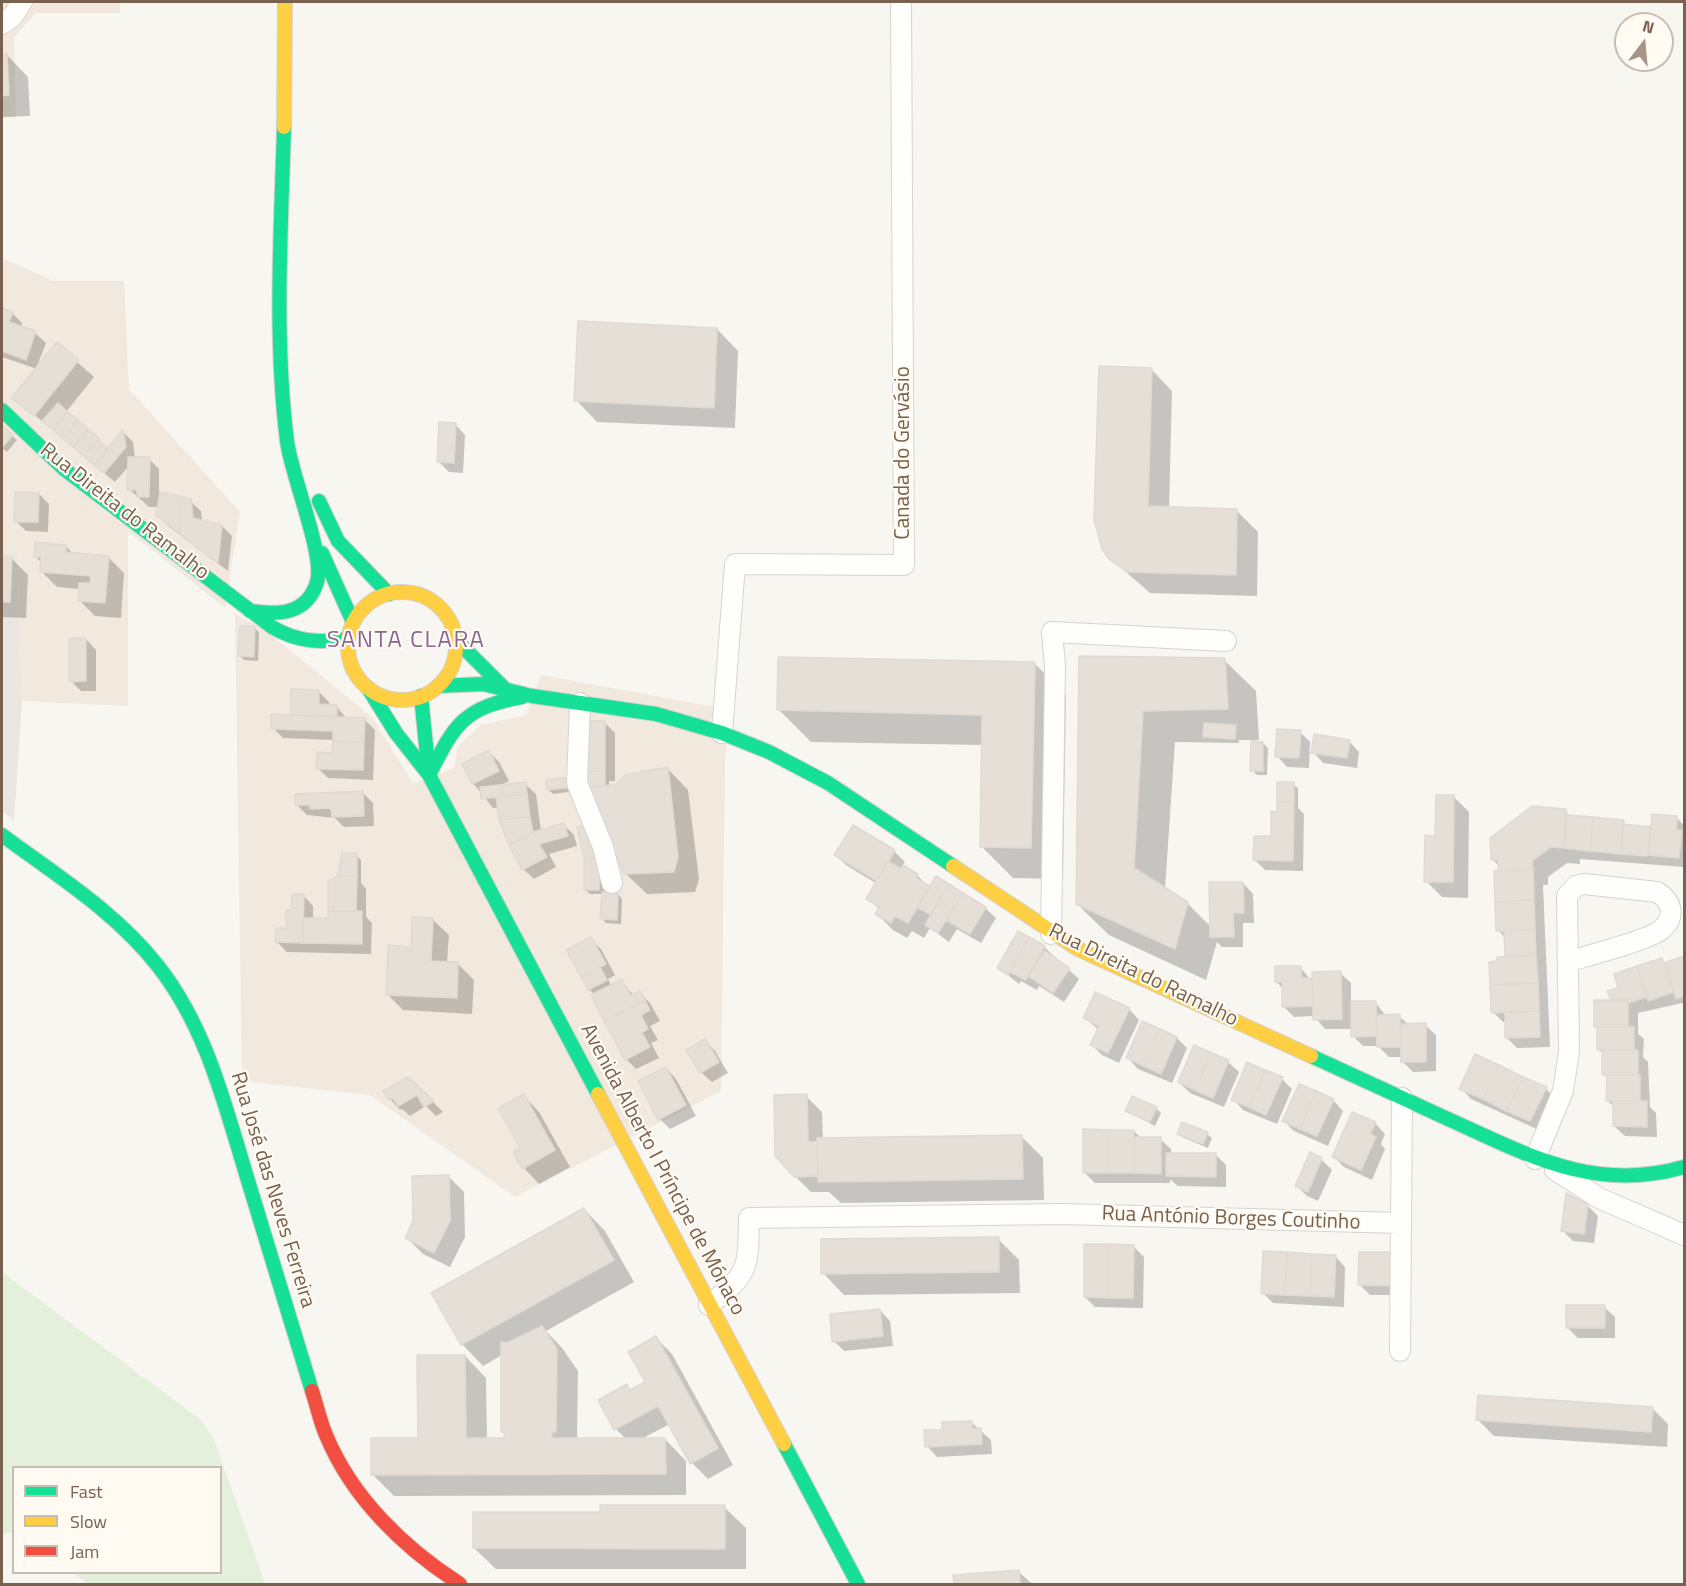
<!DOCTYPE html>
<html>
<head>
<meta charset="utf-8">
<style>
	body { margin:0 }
	#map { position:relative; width:1686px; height:1586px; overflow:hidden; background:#f8f6f0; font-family:"Titillium Web",sans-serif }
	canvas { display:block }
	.frame { position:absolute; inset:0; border:3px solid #78614e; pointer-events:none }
	.legend { position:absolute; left:12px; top:1466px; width:210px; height:108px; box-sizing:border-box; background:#fffbf3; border:2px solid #c9bdb1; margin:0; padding:8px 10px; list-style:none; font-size:18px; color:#78614e }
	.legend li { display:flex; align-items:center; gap:12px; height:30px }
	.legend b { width:30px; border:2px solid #c9bdb1 }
	.north { position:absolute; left:1614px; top:12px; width:60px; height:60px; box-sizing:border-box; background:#fffbf3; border:2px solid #c9bdb1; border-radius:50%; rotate:16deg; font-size:16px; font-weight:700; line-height:24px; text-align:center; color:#78614e }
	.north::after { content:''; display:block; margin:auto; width:21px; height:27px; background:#a59587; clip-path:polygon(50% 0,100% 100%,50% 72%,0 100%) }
</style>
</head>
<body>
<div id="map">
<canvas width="1686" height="1586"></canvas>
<div class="frame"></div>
<ul class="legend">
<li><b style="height:8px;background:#16e098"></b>Fast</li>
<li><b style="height:8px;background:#ffcf43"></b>Slow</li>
<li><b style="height:8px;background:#f24e42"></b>Jam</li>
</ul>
<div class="north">N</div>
</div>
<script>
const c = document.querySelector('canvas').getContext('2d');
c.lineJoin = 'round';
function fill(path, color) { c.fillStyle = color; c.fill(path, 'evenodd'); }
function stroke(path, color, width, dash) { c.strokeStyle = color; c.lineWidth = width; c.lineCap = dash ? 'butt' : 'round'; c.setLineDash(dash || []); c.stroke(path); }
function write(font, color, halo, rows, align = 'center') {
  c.font = font + ' "Titillium Web",sans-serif'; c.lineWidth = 4.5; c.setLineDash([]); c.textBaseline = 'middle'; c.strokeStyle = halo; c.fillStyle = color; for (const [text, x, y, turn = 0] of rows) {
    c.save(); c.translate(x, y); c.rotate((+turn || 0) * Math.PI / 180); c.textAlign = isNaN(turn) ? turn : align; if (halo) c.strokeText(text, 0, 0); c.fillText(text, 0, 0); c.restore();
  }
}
fill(new Path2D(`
	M2,2H120V13H36L14,38L16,117L2,118Z
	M2,258L54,281H124L129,389L240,512L225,608L128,531V706L22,701L17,553L2,552Z
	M235,614L264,629L372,717L413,783L454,768L458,746L481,725L526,715L541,675L732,710L725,758L721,1091L515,1197L370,1095L242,1081Z`), '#f1e9de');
fill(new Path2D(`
	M2,552L17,553L22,701L14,821L2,811Z`), '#ebe6e0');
fill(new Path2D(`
	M2,1272L201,1420L215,1442L265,1584H89L73,1573L220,1572V1468H14L13,1532L2,1534Z`), '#e4f0db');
fill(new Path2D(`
	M2,55H7L28,77L30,116L2,117Z
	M2,309L12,313L22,323L21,327L35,333L46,343L36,369L57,344L94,377L66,412L108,451L123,432L133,442L135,458L149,459L159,469V493L190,501L201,511L202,522L222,526L232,536L228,571L168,526L158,515L159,507H149L129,489L130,465L115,482L13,397L37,369L2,357Z
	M717,329L738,351L735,428L597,422L576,400Z
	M1151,369L1172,391L1169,509L1237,511L1258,532L1257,596L1150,593L1110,558Z
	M455,424L465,435L463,473L449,472L439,462Z
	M2,427L17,440L7,452L2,448Z
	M39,494L49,504L48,532L26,531L16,521Z
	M66,546L74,555L108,557L124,573L121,618L95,616L79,600L80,589L57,587L41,571L42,563L35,556Z
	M2,558L12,559L28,575L26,618L2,617Z
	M255,628L259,633L258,661L244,660L240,656Z
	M86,639L96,650V691H81L71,681Z
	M1081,657L1224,660L1256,691L1259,740H1239V743L1175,742L1165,889L1187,903L1212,928L1243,883L1253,894L1254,923H1243V947H1222L1217,942L1206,980L1109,935L1077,904Z
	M1035,664L1066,695L1063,879L1013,878L981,846L983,745L811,742L779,710Z
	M319,692L329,702V706H336L347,719H364L375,730L373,780L328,778L318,768L334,755V740L283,738L273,728L292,717Z
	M605,723L615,733V781H609V787L667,768L688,790L699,879L695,892L647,894L625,873L587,786Z
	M1300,732L1310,742L1309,768L1287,767L1277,756Z
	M1349,741L1359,752L1357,768L1323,763L1313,752Z
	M1263,743L1268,748L1267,775H1257L1252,770Z
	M489,752L499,762L509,781L499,786L525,784L536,794L541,831L564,825L574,835L577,846L549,854L556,867L534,879L523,869L499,808H493L473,783Z
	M570,779L576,791L553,794L548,789Z
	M1293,784L1298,788V808L1304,814L1303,871L1265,870L1255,860L1273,837L1279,813Z
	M363,793L373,803L374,826L344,827L335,818L307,815L297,805Z
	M1453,796L1469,812L1468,898L1442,897L1426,881L1437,837Z
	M1565,811L1571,817L1623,822L1627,826L1652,829L1677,818L1684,826V867L1580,859V864L1567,863L1548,877V885H1543L1550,1047L1517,1048L1507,1038L1506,1022H1503L1493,1012L1498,963L1506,958L1505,938L1498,930L1500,867L1493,860Z
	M853,827L894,851L905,862L902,866L917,875L930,888L985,908L996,918L981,943L957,929L949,942L930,928L924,938L912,931L907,938L893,930L877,914L880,910L868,898L877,884L846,865L836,855Z
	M356,855L361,860V883L366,889V917L372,923L371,954L287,952L277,942L287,929L293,912L303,895L313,906V920H329L339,867H343Z
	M604,864V893L618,894L622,899L621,924L606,923L602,918L603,894H590L585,889Z
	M433,920L449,935L447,963L458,964L474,980L472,1014L403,1010L387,994L412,948Z
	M1019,933L1044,947L1079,979L1064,1002L1039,986L1037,990L1021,981L1019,984L999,968Z
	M590,939L601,949L615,975L608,979L611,986L621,981L634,996L640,993L650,1003L660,1021L650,1026L658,1040L651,1043L659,1058L636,1069L626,1059L595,995L589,989Z
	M1684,959V1005L1682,1003L1638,1013V1034L1644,1039L1643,1057L1648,1062L1650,1107L1656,1113L1657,1137L1625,1136L1614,1126V1107L1608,1101V1079L1603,1074V1054L1598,1049L1613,1001L1620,989L1662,960L1666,964Z
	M1300,967L1310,979L1340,973L1351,983V1003L1375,1002L1386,1016H1399L1409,1025H1425L1436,1035V1071L1413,1072L1402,1061V1057H1389L1378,1046H1363L1353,1036V1029H1325L1314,1016L1294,1017L1284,1007L1283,989L1277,982Z
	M1129,1009L1139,1020L1119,1063L1102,1055L1092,1045L1099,1030L1085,1018Z
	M1177,1038L1187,1048L1172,1083L1138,1069L1128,1058Z
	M705,1041L715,1051L728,1073L712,1082L701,1072Z
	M1195,1047L1228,1062L1239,1072L1224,1107L1190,1093L1179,1082Z
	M666,1068L676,1079L696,1116L670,1129L660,1119Z
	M408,1078L433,1102L443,1112L436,1116L426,1106L410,1116L402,1109L400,1110L390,1099Z
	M1282,1079L1292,1089L1277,1124L1243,1110L1233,1099Z
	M1461,1088L1546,1089L1556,1099L1541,1131L1471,1099Z
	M524,1096L539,1112L570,1167L539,1184L524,1168Z
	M806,1096L822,1112L823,1139L1021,1136L1043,1158L1044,1200L841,1203L829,1192H811L795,1176Z
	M1333,1100L1343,1111L1328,1146L1294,1131L1284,1121Z
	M1156,1108L1161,1113L1155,1126L1127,1111Z
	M1375,1123L1385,1134L1381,1144L1385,1149L1372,1180L1344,1167L1334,1157Z
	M1134,1131L1141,1138L1160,1139L1171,1149V1154L1216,1155L1226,1165V1187L1178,1186L1170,1179V1183H1095L1084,1172Z
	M1179,1133L1207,1134L1212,1138L1208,1148L1184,1138Z
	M1310,1154L1322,1160L1332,1170L1318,1201L1307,1196L1297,1186Z
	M448,1176L464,1192L465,1237L450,1267L423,1254L407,1238L415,1222Z
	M1587,1205L1598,1216L1594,1243L1573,1241L1562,1230Z
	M584,1209L605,1231L634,1282L546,1331L563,1349L578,1371L577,1439H626L616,1429L627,1386L632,1391L647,1382L656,1338L672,1354L733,1465L708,1479L692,1463L670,1424L641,1439H665L686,1461V1495L394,1496L372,1474L419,1439L465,1356L486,1378L487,1439H506L503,1432L502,1355L483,1366L462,1344Z
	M998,1239L1019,1260L1020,1293L844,1295L823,1273Z
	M1133,1246L1144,1257L1143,1308L1095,1307L1085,1297Z
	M1360,1254L1405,1295H1370L1360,1285Z
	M1335,1256L1345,1267L1344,1307L1273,1303L1263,1293Z
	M1604,1307L1615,1317V1338H1578L1567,1327Z
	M880,1310L890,1321L893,1346L844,1351L834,1341Z
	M1652,1408L1668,1424L1667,1447L1494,1436L1478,1420Z
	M971,1422L991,1440L992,1454L937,1457L927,1446L944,1431Z
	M724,1507L746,1528V1569H496L474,1548L601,1514Z
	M1019,1572L1032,1584H955V1576Z`), '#0003');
const building = new Path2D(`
	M2,54H7L9,95L2,96Z
	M2,308L13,312L9,322L36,331L26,360L2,351Z
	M578,321L717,328L714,408L574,401Z
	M57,342L79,360L34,416L11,398Z
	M1099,366L1152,368L1148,506L1237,509L1236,575L1127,572L1109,559L1102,550L1094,519Z
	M58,403L68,412L53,430L42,421Z
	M68,412L78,420L63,439L53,430Z
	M78,420L88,429L73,447L63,439Z
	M439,422L456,423L454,463L437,462Z
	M2,425L13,435L2,448Z
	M88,429L99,438L84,456L73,447Z
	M123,430L126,447L104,473L94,465Z
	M98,440L108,449L94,465L84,456Z
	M128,457H150L149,497H137V490H127Z
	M15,492L39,493L38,522H14Z
	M160,492L179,496L180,534L156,515Z
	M179,496L191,499L193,518L222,525L218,563L180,534Z
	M35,542L66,545V552L109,556L105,603L78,601L79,583H90L91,576L40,572L41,557H34Z
	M2,557H12L10,602H2Z
	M240,626H255L254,657L238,656Z
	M69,638H86V681L69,682Z
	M1079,656L1225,658L1228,709L1143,711L1134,868L1188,902L1175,949L1076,904Z
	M778,657L1035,662L1031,848L980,847L982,715L777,710Z
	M291,689L319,690V704L337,705V717L291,715Z
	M271,714L365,718L364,742L333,741V731L271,729Z
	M586,721H605V771H586Z
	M1204,723L1236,725L1235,739L1203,737Z
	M1277,729L1301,730L1299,758L1275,757Z
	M1314,734L1350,740L1347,758L1311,753Z
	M333,741L364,742L363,770L316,769L317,752L332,753Z
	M1251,741L1263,742V771H1250Z
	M489,750L499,771L472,784L462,764Z
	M668,767L678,857L674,872L624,874L586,787L615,785L625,775Z
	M586,771H605V787H586Z
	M571,777L572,787L547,790L546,780Z
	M526,782L527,794L481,799L480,787Z
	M1277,782H1294V802H1277Z
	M363,791L364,816L332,817L331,808L310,809V805H295V794Z
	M527,794L530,817L499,820L496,797Z
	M1436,795H1454L1453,882H1424L1425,835L1435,836Z
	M1277,802H1294L1293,861L1253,860L1254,836H1271V811L1277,812Z
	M1532,806L1566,809L1564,848L1551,847L1532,861L1533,869L1498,871V860H1491L1490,838Z
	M1652,814L1677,816L1676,830H1682L1679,858L1648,855Z
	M1567,815L1593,817L1590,851L1564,848Z
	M530,817L533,832L509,845L499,820Z
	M1593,817L1624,820L1620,854L1590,851Z
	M564,823L568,836L539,844L547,857L522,870L509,845L533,832Z
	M590,824L600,858H584L577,827Z
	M1623,824L1651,827L1648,856L1620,854Z
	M853,825L895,850L877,881L834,855Z
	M342,853H357V877L338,876Z
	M584,858H600L599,890H584Z
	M888,861L901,869L903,865L918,874L916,878L930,886L908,923L895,916L891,923L875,914L880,907L866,899Z
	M1533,869L1534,900L1495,902L1494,871Z
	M338,876L357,877L356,911H328V881Z
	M936,876L949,884L931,915L917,907Z
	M1209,882H1243L1244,913H1233L1234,937H1210Z
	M949,884L963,893L938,933L925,925Z
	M602,892L618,893L617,920L600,919Z
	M963,893L986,907L970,934L946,920Z
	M292,894H304L303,943L275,942L276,928H286V910H291Z
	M1534,900L1535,930L1496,931L1495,902Z
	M328,911H362V944L303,943V918H328Z
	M412,917L433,918L431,961L458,962L457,998L386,995L388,945L411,947Z
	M1535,930L1536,955L1505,957L1504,931Z
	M1018,931L1029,937L1008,975L997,968Z
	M591,937L606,964L581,977L566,950Z
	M1029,937L1045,946L1026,980L1010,972Z
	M1045,951L1070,968L1053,993L1028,976Z
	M1536,955L1538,983L1490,985L1489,962L1497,961V957Z
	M1684,956V996L1676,999L1664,963Z
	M1662,958L1674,992L1648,1001L1637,966Z
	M1275,966H1301V978H1312L1313,1006L1282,1007V982H1275Z
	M1637,966L1647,997L1628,1003V1000H1611L1607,991L1618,988L1614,974Z
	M600,967L607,980L588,990L581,977Z
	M1341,971L1342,1019L1313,1020L1312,972Z
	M622,979L631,996L640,991L645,1000L604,1021L591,995Z
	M1538,983L1539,1011L1491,1013L1490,985Z
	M1095,992L1130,1008L1108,1053L1090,1045L1099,1026L1083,1018Z
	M645,1000L650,1010L641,1015L648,1029L642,1033L650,1047L625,1060L604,1021Z
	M1594,1000H1628V1027H1594Z
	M1351,1001H1376L1377,1036L1351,1037Z
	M1539,1011L1540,1037L1505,1038V1012Z
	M1400,1014L1401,1047H1377L1376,1015Z
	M1142,1021L1160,1029L1144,1066L1126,1058Z
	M1426,1023V1062H1401L1400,1024Z
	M1597,1027H1634V1050H1597Z
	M1160,1029L1177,1037L1161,1074L1144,1066Z
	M705,1039L719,1062L700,1073L686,1050Z
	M1194,1045L1212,1053L1195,1090L1178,1082Z
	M1602,1050H1638V1075H1602Z
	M1212,1053L1229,1060L1213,1098L1195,1090Z
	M1475,1054L1499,1065L1483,1099L1459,1089Z
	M1247,1062L1265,1070L1249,1107L1231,1100Z
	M1499,1065L1523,1077L1506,1111L1483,1099Z
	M666,1067L686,1105L658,1120L638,1081Z
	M1265,1070L1283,1077L1266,1115L1249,1107Z
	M1607,1075H1640V1101H1606Z
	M408,1077L434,1101L424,1107L417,1095L398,1106L393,1098L389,1100L383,1091Z
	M1523,1077L1547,1087L1530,1121L1506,1111Z
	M1299,1084L1316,1091L1300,1129L1282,1121Z
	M1316,1091L1334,1099L1317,1136L1300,1129Z
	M524,1094L555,1150L522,1169L513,1152L520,1148L498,1108Z
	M807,1094L808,1142H817L818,1176L794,1177L775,1156L774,1095Z
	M1132,1096L1157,1107L1150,1122L1125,1111Z
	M1613,1101H1647V1127L1613,1126Z
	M1352,1112L1376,1122L1370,1134L1376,1137L1361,1170L1332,1157Z
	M1182,1122L1208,1132L1203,1144L1177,1134Z
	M1083,1129L1109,1130L1108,1173H1083Z
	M1109,1130H1134V1173H1108Z
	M1022,1135L1023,1179L818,1182L817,1138Z
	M1134,1137H1161V1174L1134,1173Z
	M1310,1152L1322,1158L1308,1192L1295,1186Z
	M1166,1153H1216V1177L1166,1176Z
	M449,1175L450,1221L434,1253L405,1238L413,1221L412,1176Z
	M1566,1193L1588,1204L1584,1234L1561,1231Z
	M584,1208L614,1260L461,1345L431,1293Z
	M999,1237V1272L821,1274V1239Z
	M1084,1244H1109L1108,1298L1084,1297Z
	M1109,1244L1134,1245L1133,1298H1108Z
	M1263,1251L1287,1252L1285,1295L1261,1294Z
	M1287,1252L1312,1254L1310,1296L1285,1295Z
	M1359,1252H1396L1395,1286L1358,1285Z
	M1312,1254L1336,1255L1334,1297L1310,1296Z
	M1566,1305H1605V1328H1566Z
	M880,1309L883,1336L832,1342L830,1314Z
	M542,1326L557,1349L556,1432H552V1438H665L666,1474L371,1475V1438H418L417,1355H465L466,1438H504V1432H501V1342L507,1343Z
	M656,1336L718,1448L690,1464L658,1406L614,1430L598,1400L627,1384L630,1390L645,1382L628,1352Z
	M1478,1395L1653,1407L1651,1432L1476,1420Z
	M972,1421V1429L981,1428L982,1444L925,1447L924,1430H942V1422Z
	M600,1505H725V1549L473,1548V1512H600Z
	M1019,1570L1020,1584H954L953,1575Z`);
fill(building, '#e5dfd7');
stroke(building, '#e1dad2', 1.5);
const street = new Path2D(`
	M2,24L12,17L22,2
	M580,703L577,783L603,847L612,883
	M722,733L735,564L904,565L901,2
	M1051,934L1055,666L1052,632L1226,641
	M1535,1159L1563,1091L1569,1052L1567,896L1576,886L1584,884L1657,892C1672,901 1676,916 1662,929C1652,939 1587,956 1570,961
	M1555,1170L1599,1198L1684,1235
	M709,1305C750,1273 748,1268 749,1218L1062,1214L1400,1223
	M1400,1351L1402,1098`);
const fast = new Path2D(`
	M2,410L64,469L272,627C297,642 320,643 348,639
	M319,501L338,541L389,594
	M322,553L353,622
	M250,611C278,615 307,615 317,582C325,555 291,475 287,441C274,337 281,231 284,127
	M456,640L505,689
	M438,686L483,684L532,696L656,714L722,733L769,752L828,783L953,866
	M368,688L396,733L429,775L598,1094
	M421,696L429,775
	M429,775C455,724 463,708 522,697
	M2,835C56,875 116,912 158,966C206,1027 224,1102 246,1174C268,1246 290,1319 312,1391
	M1311,1056C1357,1077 1403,1098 1448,1119C1528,1155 1594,1193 1684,1167
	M784,1444L858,1584`);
const slow = new Path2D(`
	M284,127L285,2
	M348 646a54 54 0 1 1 108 0a54 54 0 1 1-108 0Z
	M953,866L1078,949L1311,1056
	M598,1094L784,1444`);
const jam = new Path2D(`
	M312,1391C317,1406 320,1421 326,1435C352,1498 404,1548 460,1584`);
stroke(street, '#d8d3cd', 22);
stroke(fast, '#d6d2ca', 16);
stroke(slow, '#d6d2ca', 16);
stroke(jam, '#d6d2ca', 16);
stroke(street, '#fefefd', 20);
stroke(fast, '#16e098', 14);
stroke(slow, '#ffcf43', 14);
stroke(jam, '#f24e42', 14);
write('21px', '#78614e', '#fffbf3', [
	["Canada do Gervásio",904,453,-90],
	["Rua Direita do Ramalho",124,512,38],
	["Rua Direita do Ramalho",1143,976,26],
	["Avenida Alberto I Príncipe de Mónaco",662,1170,62],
	["Rua José das Neves Ferreira",272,1190,73],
	["Rua António Borges Coutinho",1231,1219,2]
]);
c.letterSpacing = '1.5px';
write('24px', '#896693', '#fffbf3', [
	["SANTA CLARA",406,641]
]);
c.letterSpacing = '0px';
</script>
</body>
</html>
